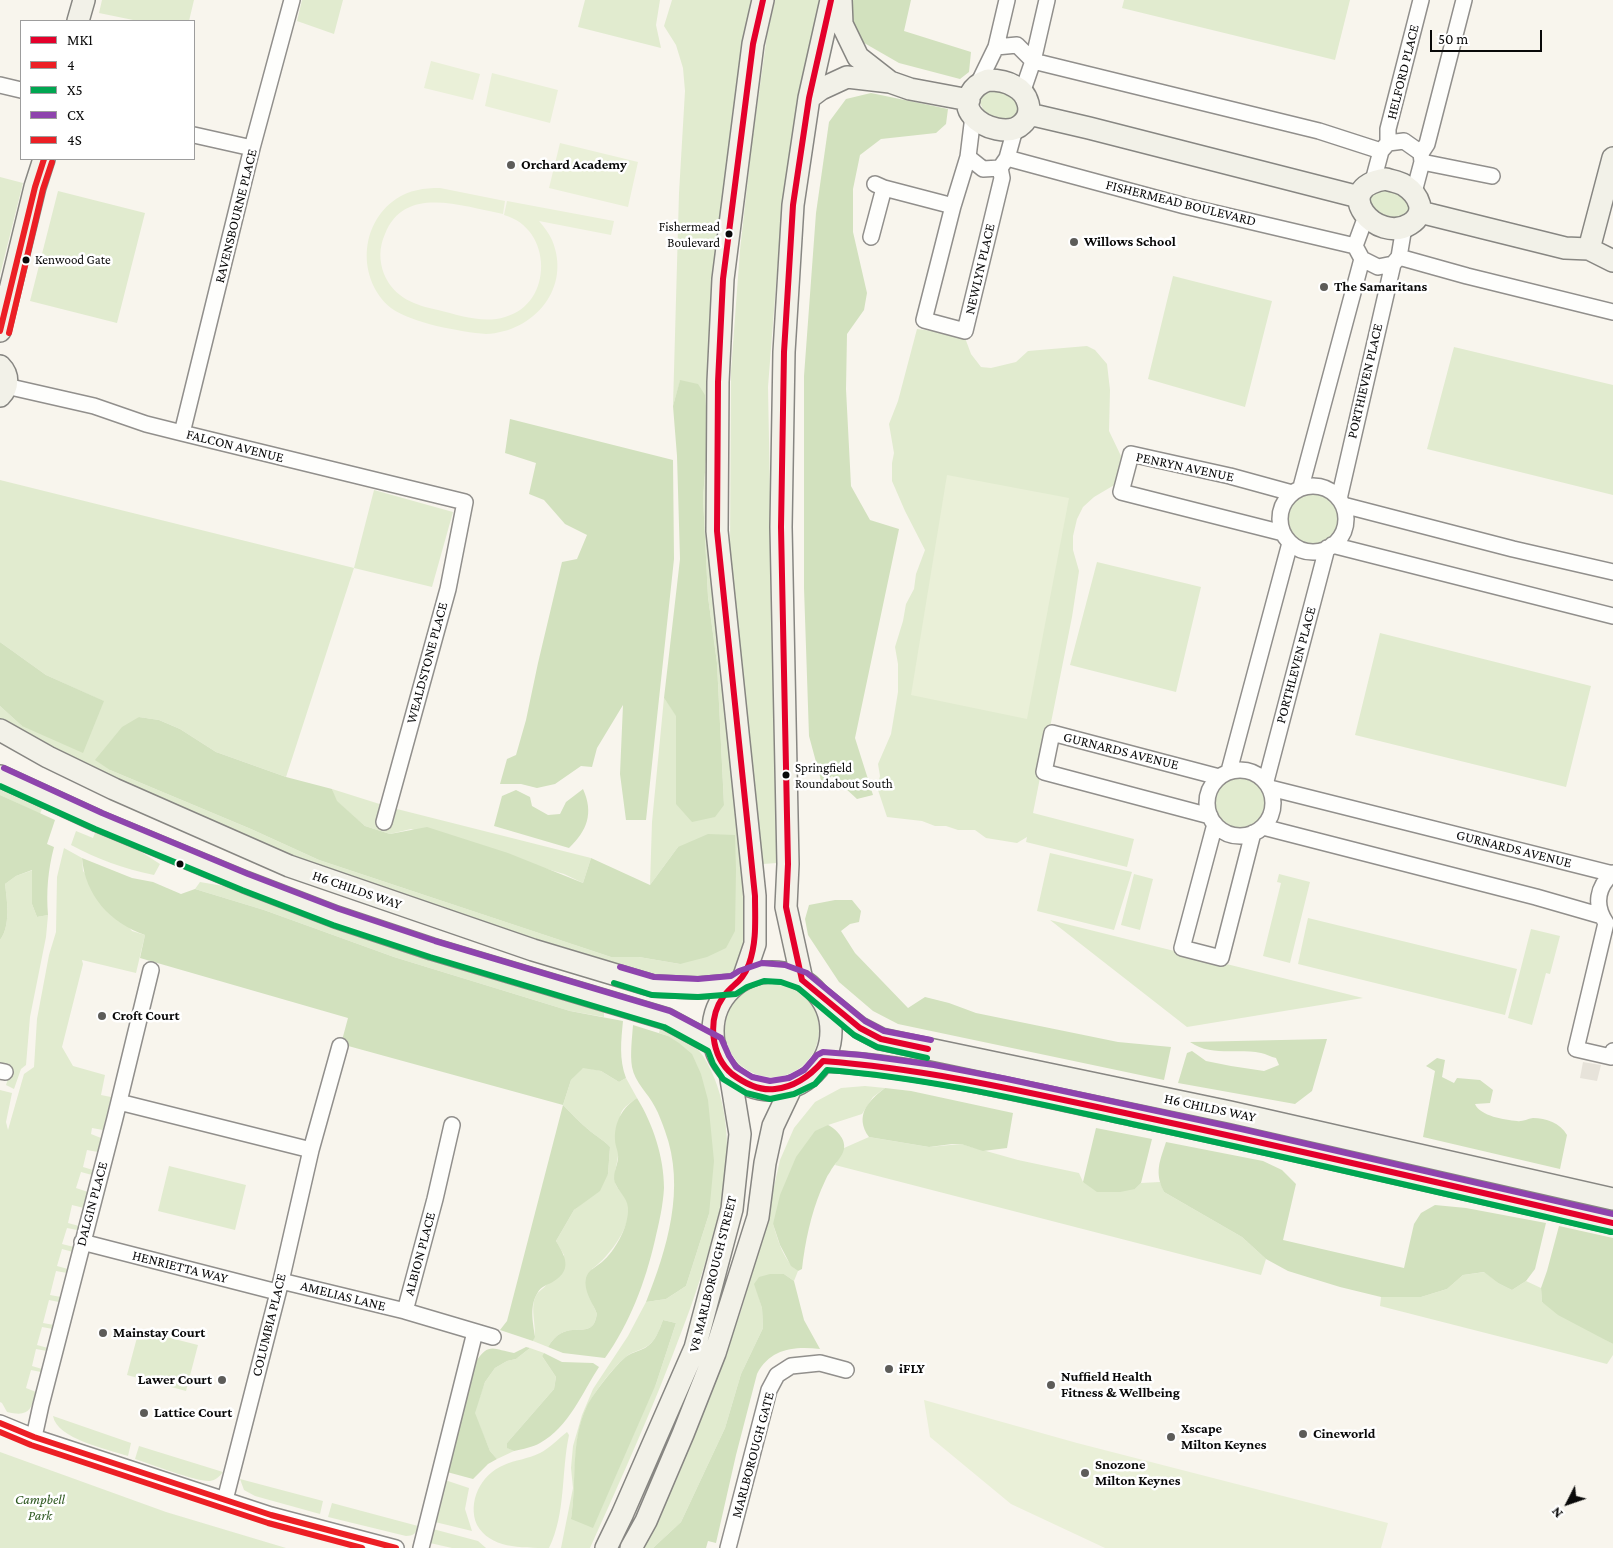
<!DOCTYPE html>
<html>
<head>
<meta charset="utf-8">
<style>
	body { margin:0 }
	#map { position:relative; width:1613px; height:1548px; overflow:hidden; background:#f8f5ed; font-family:"Crimson Pro",serif }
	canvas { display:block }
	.legend { position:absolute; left:20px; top:20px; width:175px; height:140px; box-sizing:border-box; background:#fff; border:1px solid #9d9d9d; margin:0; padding:6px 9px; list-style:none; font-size:15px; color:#090909 }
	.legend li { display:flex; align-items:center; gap:10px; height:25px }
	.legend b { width:25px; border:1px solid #9d9d9d }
	.north { position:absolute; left:1543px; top:1478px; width:50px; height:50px; -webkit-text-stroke:4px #fff; paint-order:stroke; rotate:229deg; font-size:14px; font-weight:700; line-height:20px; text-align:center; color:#090909 }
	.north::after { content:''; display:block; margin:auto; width:18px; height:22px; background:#090909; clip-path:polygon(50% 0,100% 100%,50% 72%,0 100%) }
	.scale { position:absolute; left:1430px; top:30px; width:112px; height:22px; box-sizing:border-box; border:2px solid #090909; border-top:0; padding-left:6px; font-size:15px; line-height:18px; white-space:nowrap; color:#090909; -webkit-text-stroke:4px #fff; paint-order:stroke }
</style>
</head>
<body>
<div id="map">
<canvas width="1613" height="1548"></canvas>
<ul class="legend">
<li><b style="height:6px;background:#e4002b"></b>MK1</li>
<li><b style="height:6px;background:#ec1f25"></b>4</li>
<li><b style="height:6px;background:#00a651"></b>X5</li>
<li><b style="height:6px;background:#8e44ad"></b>CX</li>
<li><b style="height:6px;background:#ec1f25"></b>4S</li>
</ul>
<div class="north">N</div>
<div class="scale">50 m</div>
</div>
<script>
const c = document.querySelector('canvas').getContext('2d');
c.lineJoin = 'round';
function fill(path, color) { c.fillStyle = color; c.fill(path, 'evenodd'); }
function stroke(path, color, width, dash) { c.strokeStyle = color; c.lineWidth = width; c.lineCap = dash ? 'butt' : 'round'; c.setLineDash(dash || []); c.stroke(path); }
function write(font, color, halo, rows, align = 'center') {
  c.font = font + ' "Crimson Pro",serif'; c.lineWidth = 5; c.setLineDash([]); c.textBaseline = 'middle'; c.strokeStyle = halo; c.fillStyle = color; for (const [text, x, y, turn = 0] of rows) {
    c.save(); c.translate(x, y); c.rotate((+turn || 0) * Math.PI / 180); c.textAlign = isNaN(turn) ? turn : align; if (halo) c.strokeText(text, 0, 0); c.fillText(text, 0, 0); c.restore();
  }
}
fill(new Path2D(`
	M102,0H194L189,21H138L99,13Z
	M302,0H343L334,34L297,21Z
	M585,0H660L656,25L661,48L578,27Z
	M672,0H753L723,279L717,531L755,896L743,979L668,988L289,866L0,730V706L22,726L103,701L46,675L0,642V480L354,568L374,490L453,512L432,587L354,568L286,777L216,752L180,729L159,720L139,717L110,770L251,829L319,860L611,957H639L680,964L678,847L650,885L652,822L664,698L676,715V804L724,805L717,663L708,597L703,498L708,434L680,381L673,406L679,193L685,91L683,68L676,45L664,26Z
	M775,0H821L789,160L777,272L768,387L777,863L763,864L737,655L730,553L731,371L740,250L752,142L767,36Z
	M1124,0H1350L1335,60L1122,8Z
	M989,90C1002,90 1010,94 1021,102L1016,118C999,122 983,117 979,99Z
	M0,177L23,183L0,275Z
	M1376,189L1401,190L1412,209C1398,228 1371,222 1369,197Z
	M58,191L145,213L117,323L30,301Z
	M1173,276L1272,301L1245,407L1148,379Z
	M917,329L964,335L971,354L981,367L991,368L1016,362L1028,351L1087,346L1095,350L1107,364L1110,390L1109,431L1121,456L1119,474L1116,484L1094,497L1083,507L1077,519L1073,536V550L1079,571L1072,617L1033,813L1134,839L1127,867L1026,842L1027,837L1017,843L986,838L975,830H958L946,826H935L922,821L887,817L877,787L880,776L878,764L891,734L898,692V664L895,647L903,621L906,604L914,589L916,574L925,550L905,511L892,481V463L894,453L889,424L898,401Z
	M1454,347L1613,385V495L1427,449Z
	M1285 519a27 27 0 1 1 54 0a27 27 0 1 1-54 0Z
	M1097,562L1201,587L1176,692L1070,665Z
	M1380,633L1591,686L1566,787L1355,735Z
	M1214 803a27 27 0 1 1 54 0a27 27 0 1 1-54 0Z
	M0,785L43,806L40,814L0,795Z
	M332,789L389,807L591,858L583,883L564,874L411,829L390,834L365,826L336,801Z
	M96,830L129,844L160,864L154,875C124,869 97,859 71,845L76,831L93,838Z
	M64,848L82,858L83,871L132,931L145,935L136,973L82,960L83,964L62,1047L73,1066L105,1075L101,1095L111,1097L103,1130L92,1128L91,1134L101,1138L98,1152L87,1150L83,1167L93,1170L92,1175L81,1172L76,1188L88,1192L84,1208L72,1205L68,1223L79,1226L77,1230L67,1228L62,1244L74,1247L73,1252L62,1249L57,1266L68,1269L67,1273L56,1271L50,1295L61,1297L59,1302L49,1300L43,1323L54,1325L53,1329L42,1327L37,1345L48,1348L47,1351L36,1349L32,1366L42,1369L41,1372L31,1370L26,1388L36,1392C31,1411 28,1417 7,1412L2,1403L0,1402V1090L12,1093L6,1122L8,1130L24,1074L34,1067L37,1019L49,955L56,932L57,877Z
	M1050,853L1132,872L1114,930L1037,911Z
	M33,870L32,904L37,917L48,915L46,937L30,1017L26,1065L21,1069L14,1089L6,1085L12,1067L0,1064V940C11,926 7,900 5,884L16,876Z
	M1134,874L1153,879L1140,930L1121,925Z
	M1279,874L1310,882L1290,963L1263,956L1281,883L1277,882Z
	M200,882L235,888L604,1008V1017L570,1011L394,957L264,910L195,889Z
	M1308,918L1517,969L1505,1015L1298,964Z
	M1050,920L1363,998L1187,1027Z
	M1531,929L1560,936L1550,974L1546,973L1532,1025L1508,1018Z
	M725 1030a47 47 0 1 1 94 0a47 47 0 1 1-94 0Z
	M661,1025C676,1034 694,1042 703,1056C727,1093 731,1145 724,1188C723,1200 719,1213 716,1225C706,1262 695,1297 681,1333C654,1406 622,1477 590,1548H561L573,1488L571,1468L573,1446L582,1415L593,1389L628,1336L646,1302L666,1299L686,1286L709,1214L668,1036L659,1033ZM663,1320L676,1323L656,1384L571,1519C577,1485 571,1435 588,1405C596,1390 613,1367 627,1356C632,1352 638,1351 644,1348C655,1343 659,1331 663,1320Z
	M583,1067L601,1071L619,1082L626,1078L637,1098C632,1102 624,1106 621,1113C618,1123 620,1144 618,1156C617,1164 614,1173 615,1182C616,1189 625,1194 628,1201C635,1223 609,1257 592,1269L593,1305L597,1314C596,1318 595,1323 593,1325C582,1337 565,1319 548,1347L533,1341C538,1332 531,1314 534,1301C537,1290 542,1291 548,1283C555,1275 559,1264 564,1255L556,1241L574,1210L585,1201L608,1174L610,1147C604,1140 597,1137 590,1131C580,1123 572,1114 563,1105L571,1080Z
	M865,1086L885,1088L873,1097L862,1114L828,1125L773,1224C778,1240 783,1260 798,1271L794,1281L784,1274L755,1284L762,1308L763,1328L741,1374L725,1428L681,1522L653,1548H642L676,1481L712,1391L741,1311L764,1231L780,1160L794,1128L815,1102L841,1088Z
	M869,1137L929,1147L961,1144L1018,1160L1079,1173L1083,1182L1135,1189L1141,1183L1160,1182L1164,1192L1242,1237L1266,1259L1261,1275L835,1165L844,1148Z
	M169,1166L246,1185L235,1230L158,1211Z
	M1485,1272L1498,1283L1512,1290L1526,1281L1541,1288L1542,1302L1613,1344V1355L1607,1364L1380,1306L1381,1297H1421L1447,1289L1463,1275Z
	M139,1330L198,1345L186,1391L127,1375Z
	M530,1348L544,1353L542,1356L556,1377L554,1389L507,1443L508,1448L514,1451L497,1459L490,1451L474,1413L485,1382L495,1368L507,1361L516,1359Z
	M53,1416L131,1443L128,1456C107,1449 57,1439 53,1416Z
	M567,1432L569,1435C561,1473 566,1513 549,1548C520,1548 490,1548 477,1525C467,1502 481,1474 504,1465C515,1460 528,1459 540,1453C550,1448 558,1439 567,1432Z
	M139,1446L223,1472C219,1477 216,1480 210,1481C197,1482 150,1464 135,1459Z
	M0,1452L166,1512L286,1548H0Z
	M240,1479L323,1501L320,1514L255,1496L244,1490Z
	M445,1480L469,1488L465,1509L472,1531L435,1522Z
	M332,1503L418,1526C417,1533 413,1536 406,1536L328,1517Z
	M433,1529L478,1541L486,1548H452L430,1543Z`), '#e1ebcf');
fill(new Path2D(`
	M851,0H911L904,31L971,52L969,72L960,79L899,63L859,40L853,25Z
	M871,93L948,109L946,124L936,133L881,139L860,155L853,189V232L867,293L864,310L847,334L846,389L851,486L870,520L899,529L855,738L873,795L857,799L832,776L822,784L809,736L804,588V376L816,213L829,122L846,99Z
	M680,380L698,384L705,395L708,434L703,498L708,597L717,663L724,805L715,817L692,822L676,804V716L664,698L680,559L677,456L673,406Z
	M510,419L673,460L674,559L646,820H626L620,774L623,705L597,748L592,767L581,766L555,784L537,788L521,784H500L507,759L516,755L526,720L538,663L562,562L577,559L587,535L565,524L544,500L529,494L536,463L505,453Z
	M0,642L46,675L104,701L83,753L22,726L0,706Z
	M139,717L159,720L180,729L216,752L286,777L332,789L337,801L365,826L390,834L427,827L508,853L583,883L591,858L650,885L678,847L708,834L735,835L736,870L735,931L726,948L707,957L680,964L639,957H611L319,860L251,829L110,770L95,760L122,727Z
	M583,789C594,813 587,831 569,848L494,826L502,796L516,790L530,797L532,806L548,815L560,814L566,802Z
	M0,795L55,820L47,844L54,847C48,870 46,892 48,915L37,917L32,904V870L16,876L5,884C7,900 11,926 0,940Z
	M82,858L132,878L153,882L181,894L195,889L264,910L394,957L570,1011L623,1021C621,1041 619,1059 626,1078L619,1082L601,1071L583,1068L571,1080L563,1105C572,1114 580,1123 590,1131C597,1137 604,1140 610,1147L608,1174L600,1191L574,1210L556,1241C567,1259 572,1271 551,1283C546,1285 541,1287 538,1292C529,1306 533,1322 535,1337L533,1341L500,1330L507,1321L563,1105L341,1044L348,1018L140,958L145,935C110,923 85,895 82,858Z
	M835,900H852L861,911L859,922L850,924L841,931L855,953L908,1008L925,997L949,1003L976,1013L1118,1042L1171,1047L1164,1080L898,1024L873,1011L839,982L808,935L805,919L809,905Z
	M633,1025L668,1036L679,1043L692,1054L701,1074L708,1100L714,1161L709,1214L686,1286L666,1299L646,1302C667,1249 686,1188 665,1131C662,1123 659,1114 655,1107C648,1093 635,1083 632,1067C630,1054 632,1039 633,1025Z
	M1327,1039L1312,1091L1295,1104L1178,1083L1187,1053L1192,1051L1206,1061L1231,1066L1264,1071L1279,1065L1276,1058C1271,1057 1266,1054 1261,1053C1237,1048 1211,1057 1190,1042Z
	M1437,1058L1445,1060L1442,1077L1454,1083L1457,1078L1480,1080L1493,1090L1490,1103L1475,1104C1480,1116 1505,1120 1517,1121C1522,1122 1527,1119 1533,1118C1546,1118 1560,1123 1567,1135L1560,1169L1423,1137L1435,1071L1426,1066Z
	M885,1088L911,1091L1013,1113L1007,1148L983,1151L961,1144H952L929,1147L869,1137C854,1116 868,1101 885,1088Z
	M637,1098C653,1124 664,1157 664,1188C663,1206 659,1223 655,1240C645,1283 630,1323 605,1358L563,1353L548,1347C565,1319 582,1337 593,1325C595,1323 596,1318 597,1314C593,1303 583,1291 586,1278C588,1270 596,1267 602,1262C615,1251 627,1229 628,1212C629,1199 621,1195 616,1185C611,1177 617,1167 618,1159C619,1152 615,1146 615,1140C614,1122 623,1107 637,1098Z
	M828,1125C836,1129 846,1139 844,1149C842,1158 834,1164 830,1172C826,1177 824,1184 821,1190C811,1214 805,1242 802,1269L798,1271L791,1266L780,1245L773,1224L780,1195L796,1157L815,1131Z
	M1096,1128L1152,1139L1141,1183L1135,1189L1120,1192H1097L1083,1182Z
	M1166,1142L1263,1161L1282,1170L1296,1184L1283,1240L1404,1268L1414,1224L1421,1213L1435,1205L1466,1208L1546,1223L1535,1269L1526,1281L1512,1290L1498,1283L1484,1272L1463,1275L1447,1289L1421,1297H1381L1340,1287L1288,1271L1266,1259L1242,1237L1164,1192C1154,1172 1160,1161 1166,1142Z
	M1559,1226L1613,1238V1344L1558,1315L1542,1302L1541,1288L1547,1271Z
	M770,1274H784L794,1281L804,1320L820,1349C793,1346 770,1349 757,1374L736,1455L716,1543L708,1541L706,1548H653L681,1522L725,1428L741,1374L763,1328L762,1308L754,1284L759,1277Z
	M663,1320L676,1323L656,1384L593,1528L571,1519C577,1483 570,1440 587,1406C593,1394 616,1364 627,1356C633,1352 639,1351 645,1348C655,1342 659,1331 663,1320Z
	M526,1347L530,1348L516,1359L507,1361L495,1368L485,1382L475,1413L490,1451L497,1459L488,1464L473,1479L447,1472L475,1363C489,1341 494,1350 514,1353Z
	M544,1353L562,1362L593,1363L599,1367C582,1393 569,1427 540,1443C533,1447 523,1449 514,1451L507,1448V1443L554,1389L556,1377L542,1356Z`), '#d2e1be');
fill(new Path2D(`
	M431,61L480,74L473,100L424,88Z
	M492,73L558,90L550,123L485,106Z
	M560,143L638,162L628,207L549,188Z
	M440,188L505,201L503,214C463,207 405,184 385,234C379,247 379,261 384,274C394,298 415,305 438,310C459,315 483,324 505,317C554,304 553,228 504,215L507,201L614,221L611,235L539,221C544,227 549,233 552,240C572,288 534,332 486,334C461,332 411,323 391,308C357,280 359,224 396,199C409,190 424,188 440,188Z
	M947,475L1069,498L1027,719L911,695Z
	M924,1400L1077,1443L1388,1523L1381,1548H1105L1011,1504L930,1437Z`), '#eaf0d8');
fill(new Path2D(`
	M1583,1062L1601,1065L1597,1081L1580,1078Z`), '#e7e3da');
const street = new Path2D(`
	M996,47L1017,45L1033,61L1319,131L1381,151
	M978,84L996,47L1007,0
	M0,85L21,90
	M1022,93L1033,61L1047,0
	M973,116L968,157L983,169L1000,168L1007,158L1015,129
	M194,135L252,148
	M1388,143V129L1421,0
	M1421,153L1427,144L1464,0
	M968,157L953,206L924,320L965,331L1002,178L1000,168
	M1007,158L1185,206L1355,246
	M1422,162L1492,176
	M1373,181L1381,151L1388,143L1404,141L1421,153L1422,162L1414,192
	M875,184L884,188L953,206
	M1366,216L1355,246L1362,259L1378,267L1393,264L1399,257L1404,227
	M871,237L884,188
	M1399,257L1467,276L1613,312
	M6,386L94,406L146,424L182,433L465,502L448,589L384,822
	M182,433L252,148L292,0
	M1280 519a33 33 0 1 1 66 0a33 33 0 1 1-66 0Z
	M1301,487L1362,259
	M1339,499L1393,264
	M1343,505L1513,549L1613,572
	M1283,533L1121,492L1131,454L1230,476L1292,493
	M1332,545L1613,616
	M1207 803a33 33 0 1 1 66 0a33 33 0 1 1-66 0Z
	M1229,771L1290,543
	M1266,781L1327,548
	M1270,788L1613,874
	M1210,816L1044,772L1052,733L1219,777
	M1215,824L1182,948L1221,958L1253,833
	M1263,827L1536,897L1602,916
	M1606,923L1576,1049L1611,1057L1613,1051
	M1606,923C1594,905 1597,887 1613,873
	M0,1071L5,1072
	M119,1102L311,1150
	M82,1242L277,1292
	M281,1281L405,1311L493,1337
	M405,1311L435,1199L452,1125
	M0,1423L34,1437L271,1515L396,1548
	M34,1437L41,1405L115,1118L151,970
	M225,1500L281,1281L311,1150L340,1046
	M421,1548L475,1332
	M728,1548L769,1390L777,1375L791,1366L820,1363L846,1370`);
const secondary = new Path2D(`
	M841,0L842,24L858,57L890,82
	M78,21L84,0
	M988,80C997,80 1006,81 1014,86C1028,93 1035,113 1022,124C1010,136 983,128 973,116C960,102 973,85 988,80Z
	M809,98L821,89L847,77L890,82L910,89L969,100
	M1029,114L1089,128L1359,197
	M1386,179C1392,181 1399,182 1404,185C1419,195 1428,213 1410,224C1377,245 1328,188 1386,179Z
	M1420,212L1565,248L1589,249L1613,261
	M1589,249L1613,158
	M0,331L35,187L44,159
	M0,366C9,375 9,387 0,396
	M0,730L48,757L114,789L289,866L533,950L653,986L698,988L734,985
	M0,776L98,821L245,882L336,917L432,949L667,1019L715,1045
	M713 1031a59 59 0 1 1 118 0a59 59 0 1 1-118 0Z
	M743,979L755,944V896L717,531L718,382L723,279L753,44L763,0
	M802,980L786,907L788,864L781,527L784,352L793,205L809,98L831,0
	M818,994L860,1028L881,1039L1230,1112L1613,1199
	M823,1061C921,1066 1018,1091 1114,1111C1281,1146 1447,1185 1613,1223
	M606,1548L622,1515L695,1348L732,1209L740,1134L730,1073
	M631,1548L646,1521L683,1434L715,1353L758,1217L765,1163L773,1126L792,1086`);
stroke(street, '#918f8c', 18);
stroke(secondary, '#878682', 24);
stroke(street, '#fefefc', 15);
stroke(secondary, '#f2f1e8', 21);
stroke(new Path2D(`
	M763,0L753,44L723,279L718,382L717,531L755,896C755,920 757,941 749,964C742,983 733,983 723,997C707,1020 711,1056 732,1074C744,1083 760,1091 775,1089C795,1087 810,1076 823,1061C929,1069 1031,1093 1134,1115C1294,1149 1454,1186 1613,1223
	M831,0L809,98L793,205L784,352L781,527L788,864L786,907L802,980L860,1028L881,1039L928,1049`), '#e4002b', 6);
stroke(new Path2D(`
	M0,331L35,187L44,159
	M0,1423L34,1437L271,1515L396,1548`), '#ec1f25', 6);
stroke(new Path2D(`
	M0,786L95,829L242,890L333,925L430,957L664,1027L708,1051L713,1064L723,1079L746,1093L770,1099L794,1094L815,1084L827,1070C930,1078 1031,1102 1132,1124C1292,1158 1451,1195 1611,1232
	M614,983L652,995L698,997L736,994L747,987L764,981L781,982L798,988L854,1035L877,1047L927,1058`), '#00a651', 6);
stroke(new Path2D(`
	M4,768L102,813L248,874L339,909L435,941L670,1011L721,1038L729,1056L736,1067L752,1077L770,1081L789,1078L804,1070L817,1055L823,1052L861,1055L934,1065L1007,1079L1241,1129L1613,1214
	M620,967L654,977L698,979L731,976L739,971L762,963L785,965L807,973L865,1021L884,1031L931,1040`), '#8e44ad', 6);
stroke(new Path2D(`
	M9,333L43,189L52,162
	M0,1432L31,1445L268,1523L362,1548`), '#ec1f25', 6);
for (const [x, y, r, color] of [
	[511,165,5,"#5d5c59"],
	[729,234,4.5,"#090909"],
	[1074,242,5,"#5d5c59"],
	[26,260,4.5,"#090909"],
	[1324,287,5,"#5d5c59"],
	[786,775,4.5,"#090909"],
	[180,864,4.5,"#090909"],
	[102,1016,5,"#5d5c59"],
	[103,1333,5,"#5d5c59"],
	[889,1369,5,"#5d5c59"],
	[222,1380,5,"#5d5c59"],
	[1051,1385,5,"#5d5c59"],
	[144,1413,5,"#5d5c59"],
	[1303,1434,5,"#5d5c59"],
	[1171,1437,5,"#5d5c59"],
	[1085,1473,5,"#5d5c59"]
]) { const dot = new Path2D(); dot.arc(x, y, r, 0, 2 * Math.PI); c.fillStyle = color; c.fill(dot); stroke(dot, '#fff', 2); }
write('13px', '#090909', '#fff', [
	["Fishermead",720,227,"right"],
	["Boulevard",720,243,"right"],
	["Kenwood Gate",35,260],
	["Springfield",795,768],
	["Roundabout South",795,784]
], 'left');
write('14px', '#090909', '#fff', [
	["HELFORD PLACE",1403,72,-76],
	["FISHERMEAD BOULEVARD",1181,203,14],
	["RAVENSBOURNE PLACE",236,216,-76],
	["NEWLYN PLACE",980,269,-77],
	["PORTHIEVEN PLACE",1365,381,-77],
	["FALCON AVENUE",235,446,14],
	["PENRYN AVENUE",1185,467,12],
	["WEALDSTONE PLACE",427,663,-75],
	["PORTHLEVEN PLACE",1296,665,-75],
	["GURNARDS AVENUE",1121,751,14],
	["GURNARDS AVENUE",1514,849,14],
	["H6 CHILDS WAY",357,890,19],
	["H6 CHILDS WAY",1210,1108,12],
	["DALGIN PLACE",92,1204,-75],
	["ALBION PLACE",420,1254,-75],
	["HENRIETTA WAY",180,1267,14],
	["V8 MARLBOROUGH STREET",713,1274,-76],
	["AMELIAS LANE",343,1296,14],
	["COLUMBIA PLACE",269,1325,-76],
	["MARLBOROUGH GATE",753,1455,-75]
]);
write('bold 14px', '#090909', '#fff', [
	["Orchard Academy",521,165],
	["Willows School",1084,242],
	["The Samaritans",1334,287],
	["Croft Court",112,1016],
	["Mainstay Court",113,1333],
	["iFLY",899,1369],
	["Nuffield Health",1061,1377],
	["Fitness & Wellbeing",1061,1393],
	["Lawer Court",212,1380,"right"],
	["Lattice Court",154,1413],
	["Xscape",1181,1429],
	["Milton Keynes",1181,1445],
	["Cineworld",1313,1434],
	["Snozone",1095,1465],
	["Milton Keynes",1095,1481]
], 'left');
write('italic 14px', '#2f5922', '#fff', [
	["Campbell",40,1500],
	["Park",40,1516]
]);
</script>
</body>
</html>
